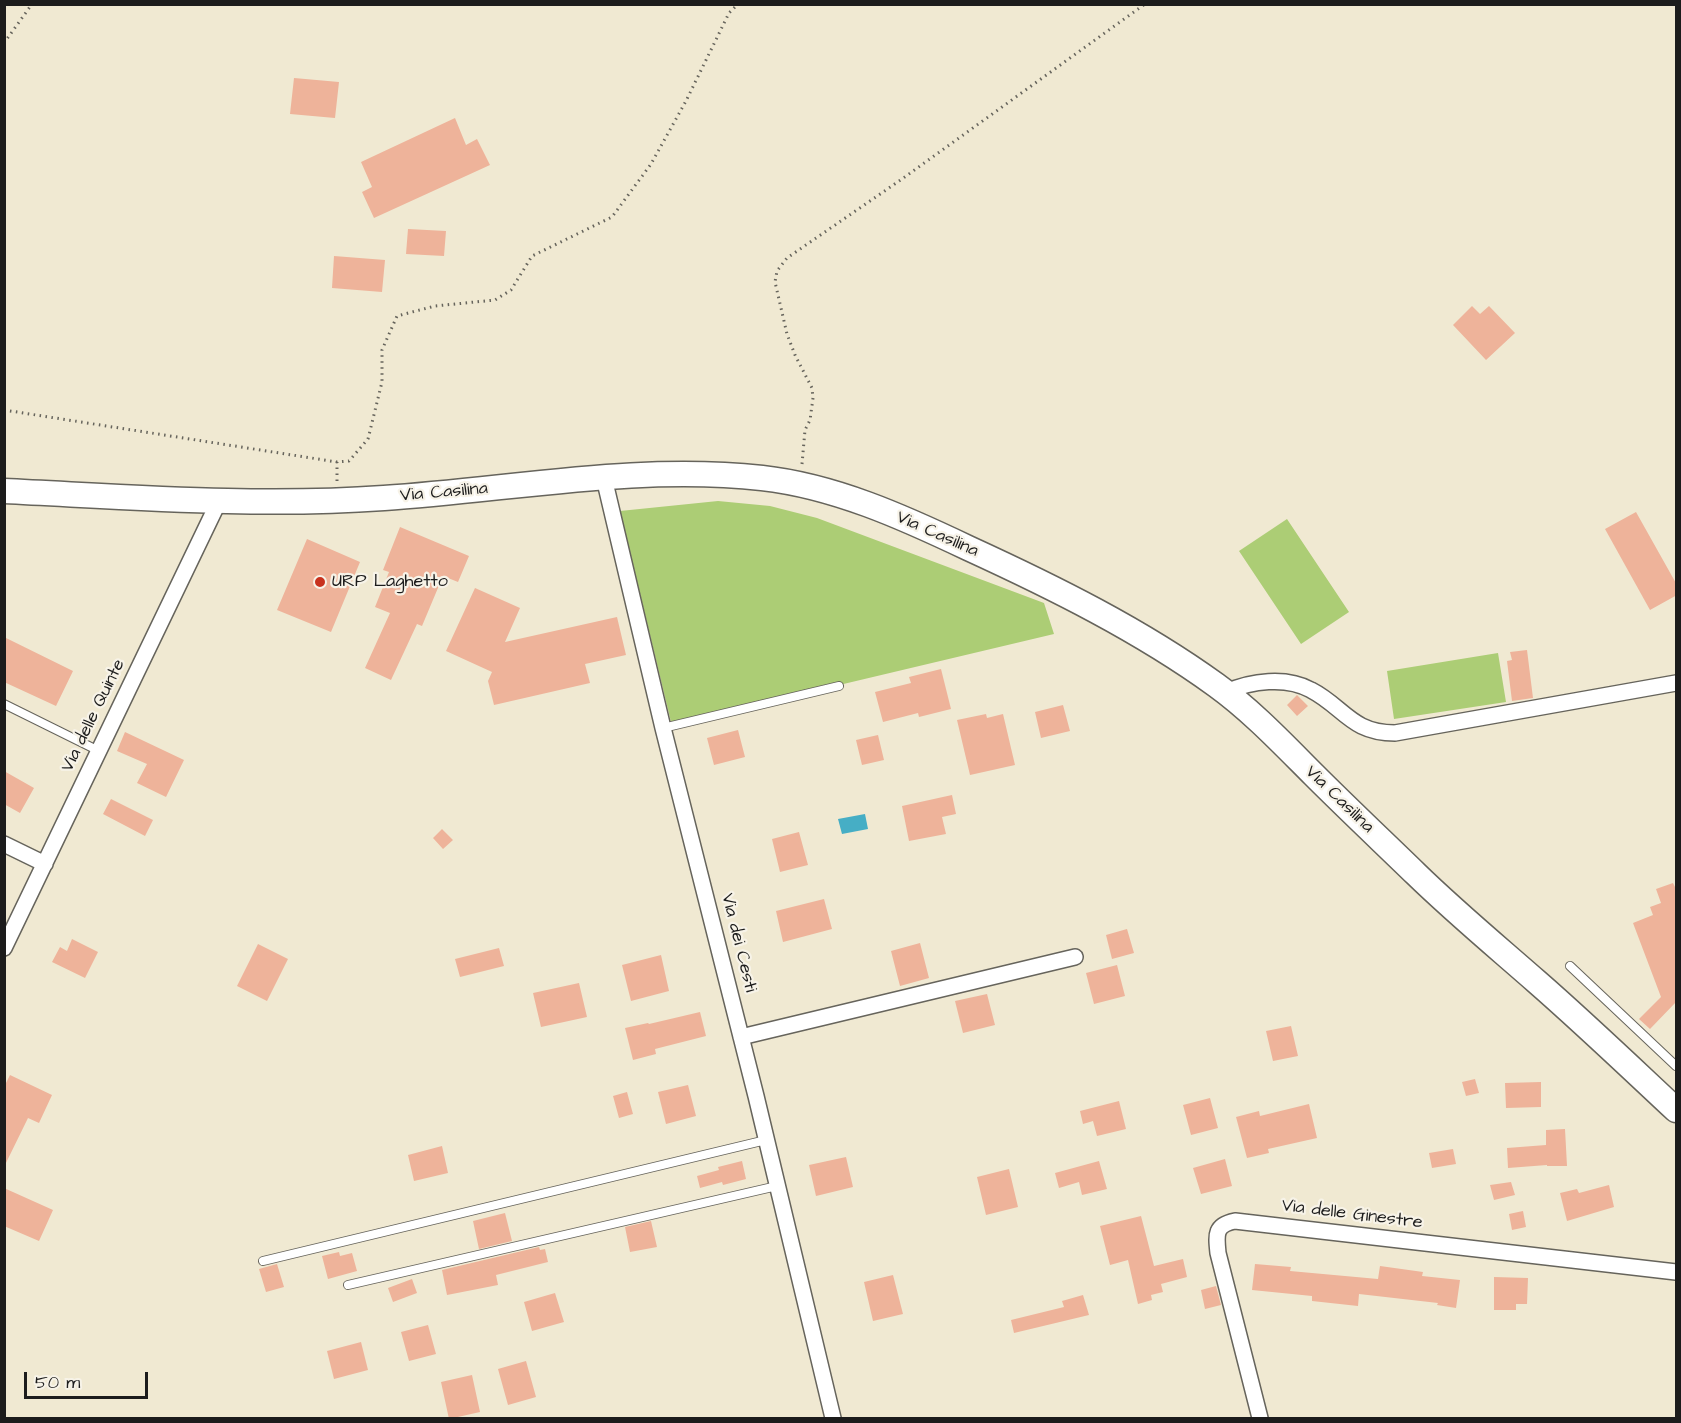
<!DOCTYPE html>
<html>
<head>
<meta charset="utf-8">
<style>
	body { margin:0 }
	#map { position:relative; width:1681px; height:1423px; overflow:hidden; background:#f0e9d2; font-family:"Architects Daughter",sans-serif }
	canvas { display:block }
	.frame { position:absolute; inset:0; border:6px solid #1c1c1c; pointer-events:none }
	.scale { position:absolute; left:24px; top:1372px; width:124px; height:27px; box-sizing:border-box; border:3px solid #1c1c1c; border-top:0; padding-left:8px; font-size:18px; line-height:21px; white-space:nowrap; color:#1c1c1c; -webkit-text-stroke:4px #f7f3e8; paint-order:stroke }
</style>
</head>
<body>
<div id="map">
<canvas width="1681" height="1423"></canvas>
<div class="frame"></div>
<div class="scale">50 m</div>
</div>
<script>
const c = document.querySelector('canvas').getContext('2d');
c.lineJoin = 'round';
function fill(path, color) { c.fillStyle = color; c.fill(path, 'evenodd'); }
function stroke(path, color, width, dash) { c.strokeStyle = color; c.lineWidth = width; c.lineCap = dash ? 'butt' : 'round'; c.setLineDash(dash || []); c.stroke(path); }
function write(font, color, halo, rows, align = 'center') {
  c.font = font + ' "Architects Daughter",sans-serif'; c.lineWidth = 4.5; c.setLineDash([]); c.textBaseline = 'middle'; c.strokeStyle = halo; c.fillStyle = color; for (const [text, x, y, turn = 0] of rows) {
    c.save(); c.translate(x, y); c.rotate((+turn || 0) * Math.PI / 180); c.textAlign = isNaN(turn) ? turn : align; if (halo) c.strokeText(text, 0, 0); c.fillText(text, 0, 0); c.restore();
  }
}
fill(new Path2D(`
	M718,501L770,506L817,518L1044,603L1054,634L675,724L671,722L620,511Z
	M1287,519L1349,612L1301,644L1239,551Z
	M1498,653L1506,702L1394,719L1387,671Z`), '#accd75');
fill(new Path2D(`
	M865,814L868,829L842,834L838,819Z`), '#46aec5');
fill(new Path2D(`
	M294,78L339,82L335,118L290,114Z
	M455,118L466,145L477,139L490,165L374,218L362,192L372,187L361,162Z
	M408,229L446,231L444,256L406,254Z
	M334,256L385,260L382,292L332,288Z
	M1472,306L1480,314L1489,306L1515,333L1486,360L1453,325Z
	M1636,512L1677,585V595L1650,610L1605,529Z
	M400,527L469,556L458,582L443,576L422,626L417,624L391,680L365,668L390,613L375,607L389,572L383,570Z
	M307,539L360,562L331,632L277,610Z
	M475,588L520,608L505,642L617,617L626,655L585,664L590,683L494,705L488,681L492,672L446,651Z
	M4,637L73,671L56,706L4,682Z
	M1527,650L1533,698L1512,701L1507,661L1512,660L1510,652Z
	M941,669L951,709L919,717L918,713L883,722L875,692L911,683L909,677Z
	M1297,695L1308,706L1297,716L1287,705Z
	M1063,705L1070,731L1041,738L1035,712Z
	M986,714L987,718L1003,714L1015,765L970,775L957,720Z
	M738,730L745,757L714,765L707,738Z
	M125,732L184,760L166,797L137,783L147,764L117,751Z
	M878,735L884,760L862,765L856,740Z
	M4,771L34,788L20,813L4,804Z
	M952,795L956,814L942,817L946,834L909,841L902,806Z
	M111,799L153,820L145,836L103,814Z
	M442,829L453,840L443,849L433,838Z
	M799,832L808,865L780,872L772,839Z
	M1673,883L1677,891V1001L1650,1029L1639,1019L1661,997L1633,923L1653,915L1650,907L1661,903L1656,889Z
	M824,899L832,929L783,942L776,911Z
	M1127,929L1134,953L1112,959L1106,935Z
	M72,939L98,952L85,978L52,962L60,947L67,951Z
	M920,943L929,978L900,986L891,951Z
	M258,944L288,959L267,1001L237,986Z
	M499,948L504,966L460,977L455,959Z
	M661,955L669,991L631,1001L622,965Z
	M1117,965L1125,996L1094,1004L1086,973Z
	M579,983L587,1017L541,1027L533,993Z
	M987,994L995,1025L963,1033L955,1001Z
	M700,1012L706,1036L655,1049L656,1054L633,1060L625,1028L648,1023L649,1024Z
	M1291,1026L1298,1056L1273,1061L1266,1031Z
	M10,1075L52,1095L39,1123L28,1118L4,1167V1087Z
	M1475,1079L1479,1093L1466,1096L1462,1082Z
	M1541,1082V1107L1506,1108L1505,1083Z
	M688,1085L696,1116L666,1124L658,1092Z
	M627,1092L633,1114L619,1118L613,1096Z
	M1210,1098L1218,1128L1191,1135L1183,1105Z
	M1119,1101L1126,1129L1097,1136L1093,1121L1083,1124L1080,1111Z
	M1309,1104L1317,1138L1268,1149L1269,1153L1247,1158L1236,1117L1259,1111L1260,1116Z
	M1565,1129L1567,1166H1547V1165L1508,1168L1507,1148L1546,1145V1130Z
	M442,1146L448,1173L414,1181L408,1155Z
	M1453,1149L1456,1164L1432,1168L1429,1153Z
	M846,1157L853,1187L816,1196L809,1165Z
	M1225,1159L1232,1186L1201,1194L1193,1168Z
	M742,1161L746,1179L723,1185L722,1182L700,1188L697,1176L719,1170L718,1167Z
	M1099,1161L1107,1189L1082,1195L1079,1182L1059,1188L1055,1173Z
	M1009,1169L1018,1207L986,1215L977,1177Z
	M1511,1182L1515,1195L1494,1200L1490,1185Z
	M1609,1185L1614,1207L1567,1221L1560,1193L1577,1189L1579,1193Z
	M4,1188L53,1210L39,1241L4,1226Z
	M1523,1211L1526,1227L1512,1230L1509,1214Z
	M505,1213L512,1241L479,1249L473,1221Z
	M1141,1216L1154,1266L1183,1259L1187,1277L1161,1284L1163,1292L1151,1295L1152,1300L1138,1304L1128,1260L1110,1265L1100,1226Z
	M651,1221L657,1247L630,1252L625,1227Z
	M539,1247L540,1250L545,1249L548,1262L496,1275L498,1285L447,1295L442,1270Z
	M339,1252L340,1256L352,1253L357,1271L328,1279L322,1256Z
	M277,1264L284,1287L266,1292L259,1269Z
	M1255,1264L1291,1267L1290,1271L1378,1279L1380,1266L1423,1272L1422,1276L1460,1280L1456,1308L1437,1305L1438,1303L1359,1294L1358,1306L1312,1301V1296L1252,1290Z
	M893,1275L903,1314L873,1321L864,1282Z
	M1494,1277L1528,1278L1527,1304H1516V1310H1494Z
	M412,1279L417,1293L393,1302L388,1288Z
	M1216,1286L1221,1305L1205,1309L1201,1290Z
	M555,1293L564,1322L532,1331L524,1302Z
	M1083,1295L1089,1315L1014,1333L1011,1320L1064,1307L1062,1301Z
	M428,1325L436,1354L409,1361L401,1332Z
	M361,1342L368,1370L334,1379L327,1351Z
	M526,1361L536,1397L508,1405L498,1369Z
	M472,1375L480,1412L449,1419L441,1382Z`), '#eeb39a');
const lane = new Path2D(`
	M4,704L99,751
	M663,728L839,686
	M1570,966L1676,1066
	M263,1261L766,1140
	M348,1285L777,1186`);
const street = new Path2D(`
	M604,478L663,728L756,1096L833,1418
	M1226,692C1251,681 1286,676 1311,690C1344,707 1351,733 1395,733L1676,683
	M4,844L45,864
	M4,948L219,501
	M741,1037L1075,957
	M1260,1418L1218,1253C1216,1234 1215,1225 1235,1221L1676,1272`);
const primary = new Path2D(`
	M4,491C131,497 257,507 384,498C509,490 636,464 762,478C834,486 903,517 968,548C1053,587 1140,630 1216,685C1252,711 1283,744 1314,775C1348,809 1382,841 1416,874C1455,912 1496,946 1537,982C1584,1023 1630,1067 1676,1110`);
stroke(lane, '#66645c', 10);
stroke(street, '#66645c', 18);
stroke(primary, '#66645c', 27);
stroke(new Path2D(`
	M4,43L32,4
	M4,410L337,462
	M802,464L805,430L810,420L813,398L812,388L795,355L787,334L775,282L777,271L787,258L902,179L1145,4
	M337,481V462L349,461L368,439L382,382V350L397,316L435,306L495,300L511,290L532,256L612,217L651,164L686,101L729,13L738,4`), '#66645c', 3, [1.5, 4.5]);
stroke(lane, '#fff', 8);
stroke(street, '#fff', 15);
stroke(primary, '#fff', 24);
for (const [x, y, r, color] of [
	[320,582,6,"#c8321e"]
]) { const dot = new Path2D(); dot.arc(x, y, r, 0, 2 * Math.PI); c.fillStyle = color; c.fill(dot); stroke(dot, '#f7f3e8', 2); }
write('18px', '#1c1c1c', '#f7f3e8', [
	["Via Casilina",444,493,-5],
	["Via Casilina",937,535,24],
	["Via delle Quinte",94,716,-64],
	["Via Casilina",1339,800,44],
	["Via dei Cesti",738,943,76],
	["Via delle Ginestre",1352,1215,7]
]);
write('18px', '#1c1c1c', '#f7f3e8', [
	["URP Laghetto",332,582]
], 'left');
</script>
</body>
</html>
